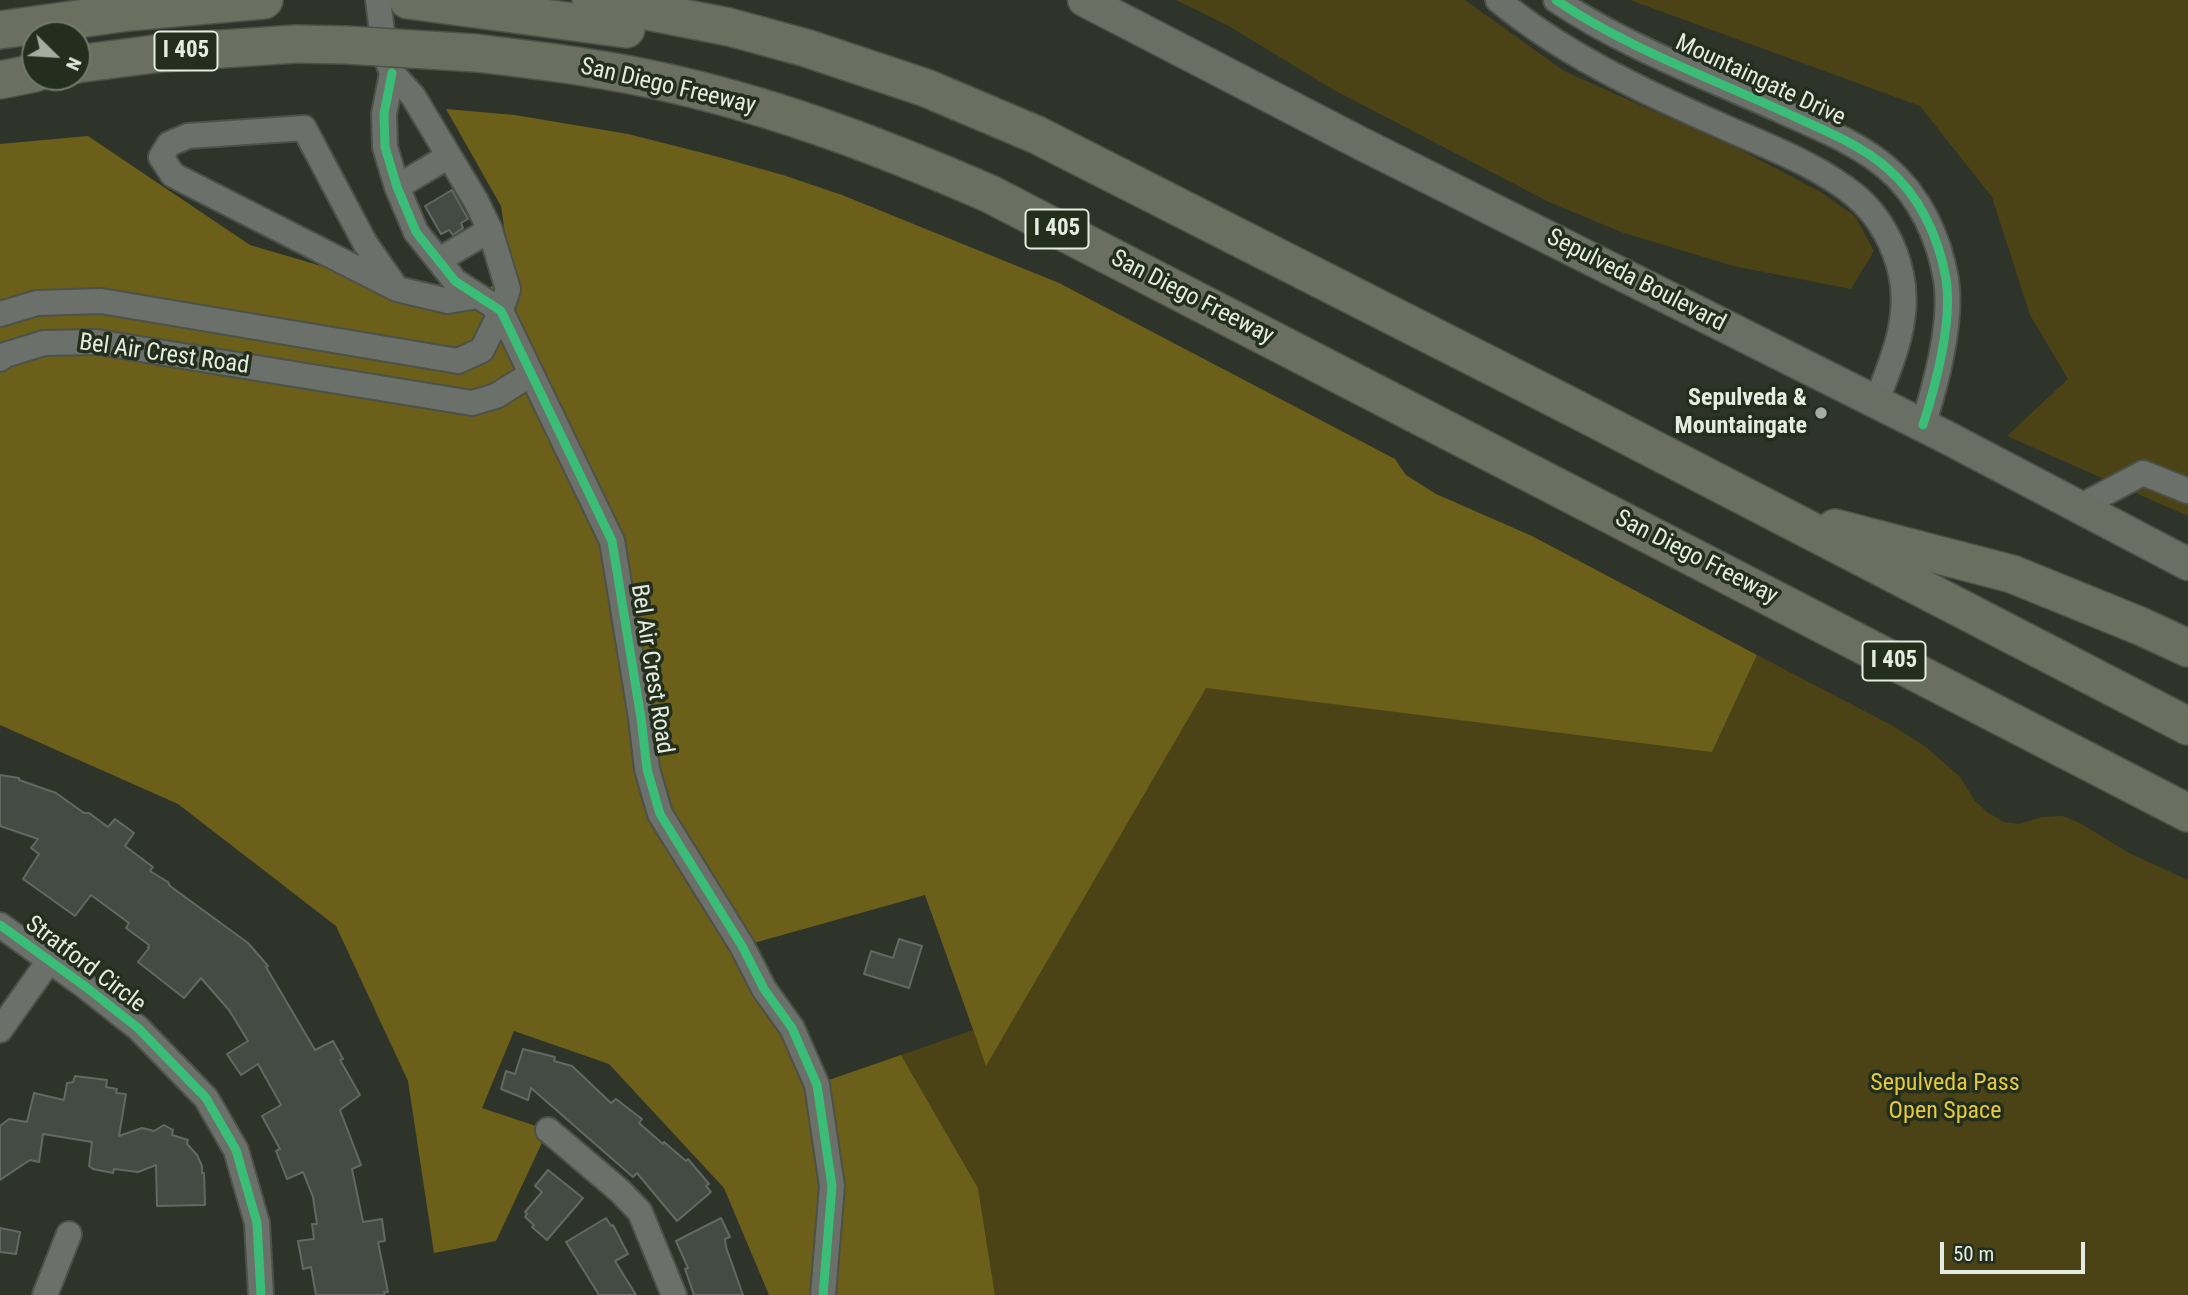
<!DOCTYPE html>
<html>
<head>
<meta charset="utf-8">
<style>
	body { margin:0 }
	#map { position:relative; width:2188px; height:1295px; overflow:hidden; background:#2e342a; font-family:"Roboto Condensed",sans-serif }
	canvas { display:block }
	.north { position:absolute; left:21px; top:21px; width:70px; height:70px; box-sizing:border-box; background:#232e1c; border:2px solid #717a6b; border-radius:50%; rotate:114deg; font-size:19px; font-weight:700; line-height:28px; text-align:center; color:#e5ece1 }
	.north::after { content:''; display:block; margin:auto; width:24px; height:32px; background:#a5aca1; clip-path:polygon(50% 0,100% 100%,50% 72%,0 100%) }
	.scale { position:absolute; left:1940px; top:1242px; width:145px; height:32px; box-sizing:border-box; border:4px solid #e5ece1; border-top:0; padding-left:9px; font-size:21px; line-height:24px; white-space:nowrap; color:#e5ece1; -webkit-text-stroke:5px #232e1c; paint-order:stroke }
</style>
</head>
<body>
<div id="map">
<canvas width="2188" height="1295"></canvas>
<div class="north">N</div>
<div class="scale">50 m</div>
</div>
<script>
const c = document.querySelector('canvas').getContext('2d');
c.lineJoin = 'round';
function fill(path, color) { c.fillStyle = color; c.fill(path, 'evenodd'); }
function stroke(path, color, width, dash) { c.strokeStyle = color; c.lineWidth = width; c.lineCap = dash ? 'butt' : 'round'; c.setLineDash(dash || []); c.stroke(path); }
function write(font, color, halo, rows, align = 'center') {
  c.font = font + ' "Roboto Condensed",sans-serif'; c.lineWidth = 7; c.setLineDash([]); c.textBaseline = 'middle'; c.strokeStyle = halo; c.fillStyle = color; for (const [text, x, y, turn = 0] of rows) {
    c.save(); c.translate(x, y); c.rotate((+turn || 0) * Math.PI / 180); c.textAlign = isNaN(turn) ? turn : align; if (halo) c.strokeText(text, 0, 0); c.fillText(text, 0, 0); c.restore();
  }
}
fill(new Path2D(`
	M1176,0H1465L1564,71L1741,150L1819,191L1855,216L1874,251L1851,289L1733,266L1621,232L1549,202L1334,90L1227,25Z
	M1630,0H2188V516L2007,436L2068,379L2030,315L1992,197L1920,106Z
	M1146,421L1712,752L1757,655L1893,726L1926,747L1960,777L1975,801L1987,812L2004,822L2019,824L2042,817L2062,816L2078,822L2131,854L2188,880V1295H995L978,1188L901,1055L973,1030L986,1065Z`), '#4b4315');
fill(new Path2D(`
	M446,109L515,115L628,134L715,156L783,175L842,195L1059,283L1395,459L1406,475L1436,494L1532,536L1757,655L1712,752L1206,688L986,1066L925,895L743,946L817,1084L901,1055L978,1188L995,1295H769L724,1188L609,1064L514,1031L482,1108L548,1130L496,1241L434,1253L408,1081L336,926L178,804L0,725V144L88,136L250,245L457,306L511,275L501,206Z`), '#6c5f19');
const building = new Path2D(`
	M452,190L468,219L461,223L463,228L453,235L449,230L441,234L425,206Z
	M0,775L19,778V780L56,793L84,813H89L108,827L115,819L134,833L125,846L153,867L150,871L168,882L170,886L248,943L268,966L266,967L315,1050L333,1041L343,1059L340,1060L360,1095L340,1110L361,1165L352,1169L363,1222L382,1219L385,1241L378,1242L388,1292H384L385,1295H316L311,1267L303,1269L298,1241L314,1239L312,1224H317L313,1197L303,1172L287,1179L276,1151L280,1149L262,1116L281,1105L258,1064L241,1075L227,1054L248,1041L229,1010L201,978L184,998L138,962L149,948L148,947L149,945L126,928L129,923L91,895L75,916L23,879L39,854L31,848L38,839L0,826Z
	M899,939L922,946L909,988L864,974L871,951L893,958Z
	M523,1049L555,1057L554,1061L572,1066L611,1103L616,1099L625,1106L642,1119L639,1123L663,1144L664,1142L686,1161L688,1159L709,1184L706,1186L711,1192L677,1221L637,1173L633,1177L531,1088L528,1100L501,1089L506,1071L515,1074Z
	M75,1076L107,1080L106,1087L117,1089L116,1093L126,1094L119,1136L142,1128L154,1131L164,1125L173,1130L172,1135L188,1140L187,1144L197,1155L202,1166V1173H204L205,1205L157,1206L156,1165L138,1172L114,1169L113,1173L93,1169L89,1166L92,1142L43,1134L39,1162L30,1160L0,1180V1126L9,1119L27,1122L34,1093L64,1100L67,1083L73,1082Z
	M548,1170L583,1198L547,1240L532,1227L534,1225L525,1217L527,1214L525,1212L542,1192L535,1186Z
	M606,1218L611,1226L613,1225L628,1254L615,1261L636,1295H599L566,1242Z
	M721,1218L730,1237L725,1239L726,1247L743,1295H694L685,1269L688,1268L676,1241Z
	M0,1228L20,1232L16,1254L0,1252Z`);
fill(building, '#444a44');
stroke(building, '#626962', 2);
const minor = new Path2D(`
	M1498,0C1562,53 1640,90 1715,123C1761,144 1818,164 1857,197C1879,216 1895,245 1901,274C1911,318 1892,362 1876,402
	M1556,0C1624,46 1705,76 1780,110C1816,127 1857,142 1887,168C1920,196 1939,238 1946,279C1953,323 1936,384 1923,425
	M392,73L384,114L385,147L397,187L416,232L455,281L501,311L612,541L641,718L647,769L660,814L742,946L764,989L792,1028L817,1085L832,1186L823,1295
	M397,187L449,156
	M439,260L490,230
	M397,289L173,175L161,157L169,144L188,136L304,128L365,243L397,289L448,301L478,296
	M0,314L37,303L101,301L458,361L482,350L501,311L508,289L490,230L476,201L413,96L392,73L385,55L378,0
	M0,359L5,355L44,343L97,342L472,403L496,396L531,374
	M2081,506L2143,473L2188,491
	M0,925L86,987L138,1028L206,1098L236,1150L257,1223L261,1295
	M0,1030L49,961
	M548,1130L620,1191L640,1212L674,1295
	M45,1295L69,1234`);
const major = new Path2D(`
	M1084,0L1360,143L1946,437L2188,564`);
const highway = new Path2D(`
	M408,0L626,29
	M591,0L729,27L806,48L926,88L1037,135L1572,407L2188,726
	M0,30L129,12L264,0
	M476,53C544,61 611,69 677,85C785,110 889,150 990,194L2188,813
	M77,64L162,53L296,44
	M0,80L35,73
	M1835,528L2012,574L2140,626L2188,648`);
stroke(minor, '#4c5149', 28);
stroke(major, '#4c5149', 35);
stroke(highway, '#4c5149', 40);
stroke(minor, '#6c706a', 24);
stroke(major, '#6a6f63', 32);
stroke(highway, '#6a6f5f', 37);
const highwayBridge = new Path2D(`
	M296,44L346,45L476,53`);
stroke(highwayBridge, '#4c5149', 40, []);
stroke(highwayBridge, '#6a6f5f', 37);
stroke(new Path2D(`
	M1556,0C1624,46 1705,76 1780,110C1816,127 1857,142 1887,168C1920,196 1939,238 1946,279C1953,323 1936,384 1923,425
	M392,73L384,114L385,147L397,187L416,232L455,281L501,311L612,541L641,718L647,769L660,814L742,946L764,989L792,1028L817,1085L832,1186L823,1295
	M0,925L86,987L138,1028L206,1098L236,1150L257,1223L261,1295`), '#3abd76', 9);
for (const [x, y, r, color] of [
	[1821,413,7,"#a5aca1"]
]) { const dot = new Path2D(); dot.arc(x, y, r, 0, 2 * Math.PI); c.fillStyle = color; c.fill(dot); stroke(dot, '#232e1c', 2.5); }
for (const [x, y, w] of [
	[186,51,63],
	[1057,229,63],
	[1894,661,63]
]) { const box = new Path2D(); box.roundRect(x - w / 2, y - 19.5, w, 39, 5); c.fillStyle = '#232e1c'; c.fill(box); stroke(box, '#e5ece1', 2); }
write('bold 23px', '#e5ece1', null, [
	["I 405",186,51],
	["I 405",1057,229],
	["I 405",1894,661]
]);
write('24px', '#e5ece1', '#232e1c', [
	["Mountaingate Drive",1760,81,25],
	["San Diego Freeway",668,87,13],
	["Sepulveda Boulevard",1636,281,27],
	["San Diego Freeway",1192,298,27],
	["Bel Air Crest Road",164,355,8],
	["San Diego Freeway",1696,558,27],
	["Bel Air Crest Road",651,669,81],
	["Stratford Circle",85,965,37]
]);
write('bold 24px', '#e5ece1', '#232e1c', [
	["Sepulveda &",1807,399],
	["Mountaingate",1807,427]
], 'right');
write('24px', '#e5c942', '#232e1c', [
	["Sepulveda Pass",1945,1084],
	["Open Space",1945,1112]
]);
</script>
</body>
</html>
